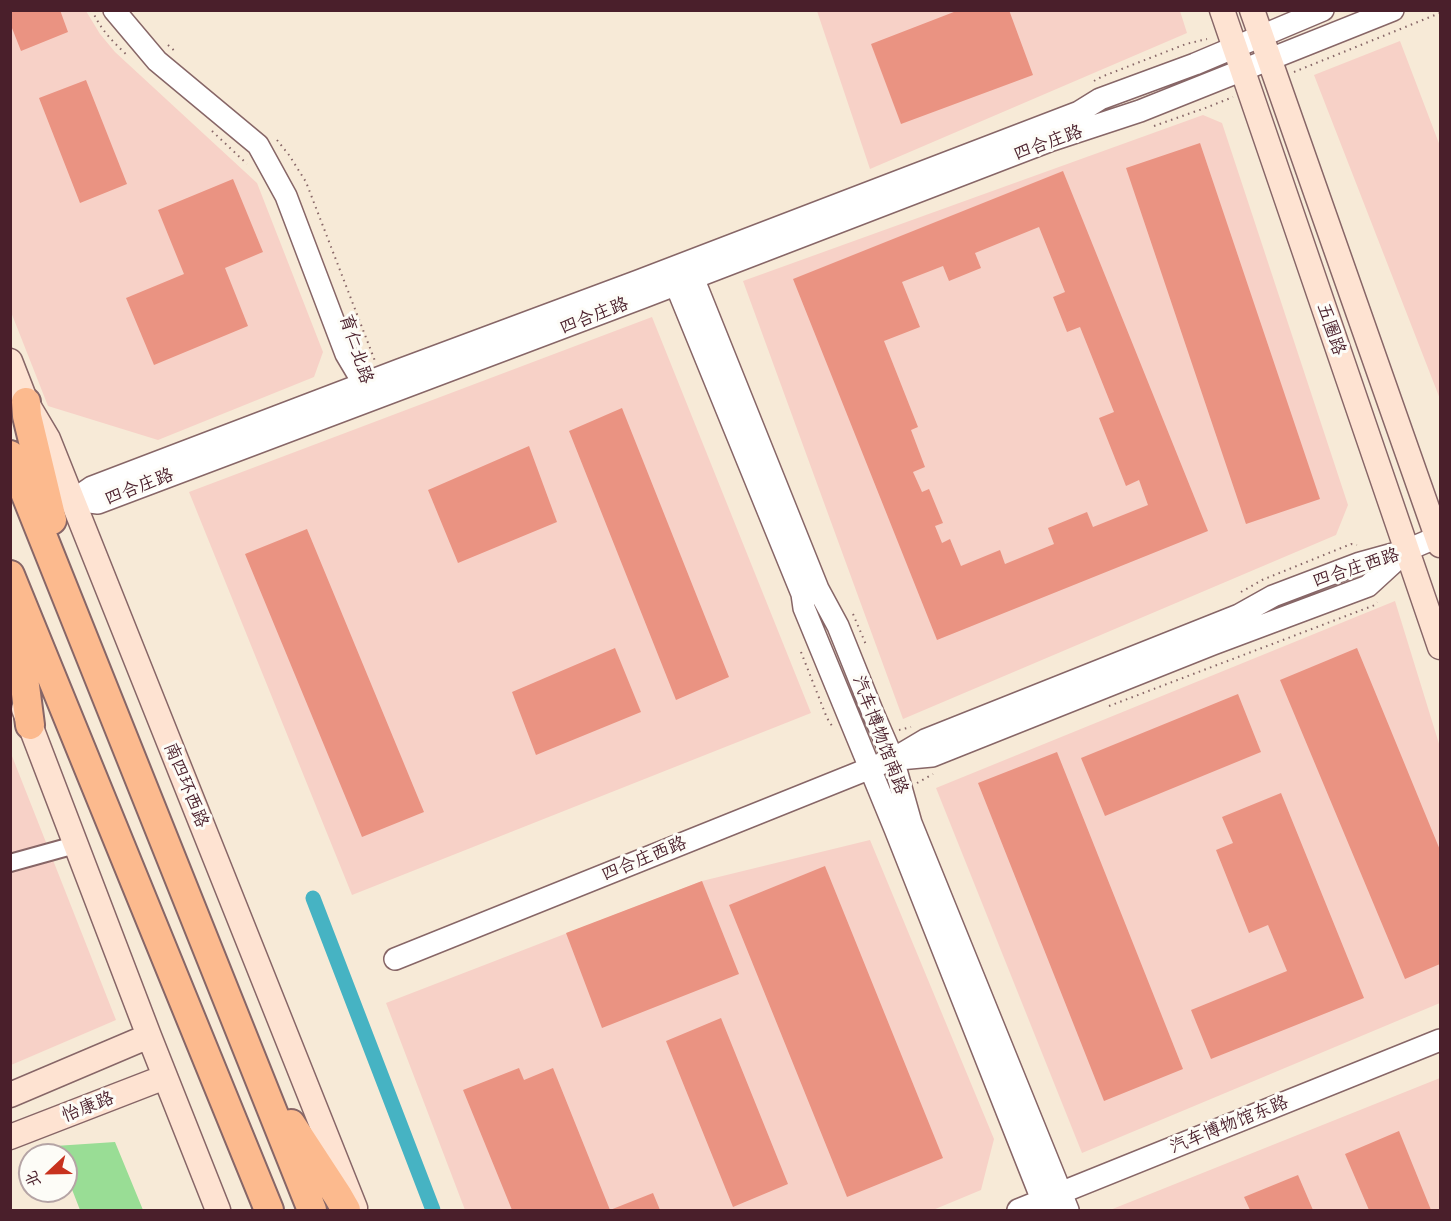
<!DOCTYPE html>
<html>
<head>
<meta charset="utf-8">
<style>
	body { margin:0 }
	#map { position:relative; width:1451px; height:1221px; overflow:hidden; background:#f7ead7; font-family:"Comic Neue","LXGW WenKai TC",sans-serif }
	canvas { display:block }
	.frame { position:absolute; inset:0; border:12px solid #4a1f2b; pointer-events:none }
	.north { position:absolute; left:18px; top:1143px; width:60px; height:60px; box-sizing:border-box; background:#fdfcf7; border:2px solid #b5a4a5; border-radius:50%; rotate:248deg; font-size:16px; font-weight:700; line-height:24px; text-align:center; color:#4a1f2b }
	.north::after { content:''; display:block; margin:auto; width:21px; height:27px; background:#c8321e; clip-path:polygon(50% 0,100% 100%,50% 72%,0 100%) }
</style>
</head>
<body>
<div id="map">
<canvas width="1451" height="1221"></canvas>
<div class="frame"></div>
<div class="north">北</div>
</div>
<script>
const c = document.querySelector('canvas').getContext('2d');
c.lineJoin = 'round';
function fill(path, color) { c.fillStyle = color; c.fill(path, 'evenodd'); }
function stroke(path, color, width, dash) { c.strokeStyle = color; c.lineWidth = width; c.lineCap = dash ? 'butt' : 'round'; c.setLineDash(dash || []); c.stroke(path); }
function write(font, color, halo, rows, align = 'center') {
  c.font = font + ' "Comic Neue","LXGW WenKai TC",sans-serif'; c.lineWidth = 6; c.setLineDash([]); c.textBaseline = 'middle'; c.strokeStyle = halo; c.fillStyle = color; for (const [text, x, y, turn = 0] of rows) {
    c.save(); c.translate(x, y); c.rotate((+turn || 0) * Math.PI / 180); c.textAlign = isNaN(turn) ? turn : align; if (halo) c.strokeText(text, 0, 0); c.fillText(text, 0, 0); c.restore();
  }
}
fill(new Path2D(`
	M11,11H86L100,34L115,52L257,183L323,352L314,377L158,440L48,406L11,312Z
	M817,11H1180L1187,33L870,169Z
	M1400,41L1440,146V399L1314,75Z
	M1203,115L1222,123L1348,505L1336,535L903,719L743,281Z
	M652,317L811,713L352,895L189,492Z
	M1395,601L1440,747V1003L1082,1153L936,788Z
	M10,751L116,1020L11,1065H10Z
	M870,840L994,1139L981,1190L933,1210H465L386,1003L702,881Z
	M1440,1078V1210H1110Z`), '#f7d1c7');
fill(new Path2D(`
	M115,1142L143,1210H80L66,1174V1155H58L55,1146Z`), '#99dd95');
stroke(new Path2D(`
	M313,898L433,1210`), '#46b3c3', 15);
fill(new Path2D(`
	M10,10H60L68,32L21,51L10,23Z
	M959,10H1009L1033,75L901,124L871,44Z
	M86,80L127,184L80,203L39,98Z
	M1200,143L1320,499L1246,524L1126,168Z
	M1063,171L1208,531L937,640L793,279ZM1039,227L1065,292L1053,297L1067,332L1080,327L1114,412L1099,418L1126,486L1139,480L1148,505L1093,527L1087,512L1048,528L1054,544L1005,564L1000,550L961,566L950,539L942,543L935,526L943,523L929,489L922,492L913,472L925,467L911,430L918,427L884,341L920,327L902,282L943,266L949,281L981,268L975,253Z
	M233,179L263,252L225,268L248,326L154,365L126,298L184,274L158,210Z
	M622,408L729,677L676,700L569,431Z
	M529,446L557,522L458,563L428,490Z
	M307,529L424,812L362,837L245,554Z
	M615,648L641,712L536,755L512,692Z
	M1357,648L1440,850V964L1405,979L1280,680Z
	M1238,694L1261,752L1105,816L1081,758Z
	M1057,752L1183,1069L1104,1101L978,783Z
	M1281,793L1364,998L1211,1059L1191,1010L1287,971L1268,925L1249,933L1216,850L1233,843L1222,817Z
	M825,866L943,1158L847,1197L729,905Z
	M702,881L739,974L602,1028L566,933Z
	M721,1018L788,1184L733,1207L666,1041Z
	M519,1068L524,1080L553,1068L610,1210L653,1193L660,1210H512L463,1090Z
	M1399,1131L1431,1210H1369L1345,1154Z
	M1298,1175L1313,1210H1250L1244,1197Z`), '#ea9382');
const minor = new Path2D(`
	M10,863L75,845`);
const tertiary = new Path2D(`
	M114,10L157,61L258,145L286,196L346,354L371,396
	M688,265L818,589L838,626L873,713L893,759L911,823L1068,1210
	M671,273L802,594L804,608L895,829L1046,1210
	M73,500L98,503L644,297L1052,140L1140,111L1393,10
	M73,500L92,487L399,370L638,281L1079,112L1100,99L1195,64L1323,10
	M899,759L932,756L1213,644L1368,586L1404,553
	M395,959L893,759L925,740L1239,615L1273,596L1360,563L1407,550L1440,536
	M1018,1210L1440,1040`);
const secondary = new Path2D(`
	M1222,10L1440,647
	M1252,10L1440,545
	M10,361L26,402L48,439L355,1208
	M24,709L149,1036L218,1210
	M10,1095L149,1036
	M10,1137L165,1077`);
const trunk = new Path2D(`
	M26,402L27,416L52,520
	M10,455L312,1210
	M10,575L269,1210
	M16,615L30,725
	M291,1124L338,1196L346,1210`);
stroke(minor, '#876667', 20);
stroke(tertiary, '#876667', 24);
stroke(secondary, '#876667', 27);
stroke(trunk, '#876667', 32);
stroke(new Path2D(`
	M92,10C100,29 113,42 127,55
	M168,45L177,53
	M1294,72L1440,13
	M1094,81L1101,77L1186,44L1207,39
	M1154,126L1208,107L1233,97
	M212,131L247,164
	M277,140L289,155L306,182L375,361
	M1241,592L1262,580L1351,544L1357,545
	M853,614L867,647
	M801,652L827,718L834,729
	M1109,706L1375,605L1377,602
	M899,730L911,727
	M917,783L933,774`), '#876667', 2, [1.5, 4.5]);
stroke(minor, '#fff', 16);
stroke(tertiary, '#fff', 21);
stroke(secondary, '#fee3d2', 24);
stroke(trunk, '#fcba8e', 28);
write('18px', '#4a1f2b', '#fdfcf7', [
	["四合庄路",1048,143,-20],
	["四合庄路",594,316,-21],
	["五圈路",1331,329,71],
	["育仁北路",356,349,72],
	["四合庄路",139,487,-21],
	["四合庄西路",1356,568,-18],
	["汽车博物馆南路",880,735,69],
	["南四环西路",186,785,68],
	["四合庄西路",644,859,-22],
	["怡康路",88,1107,-21],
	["汽车博物馆东路",1229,1125,-22]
]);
</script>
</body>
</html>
